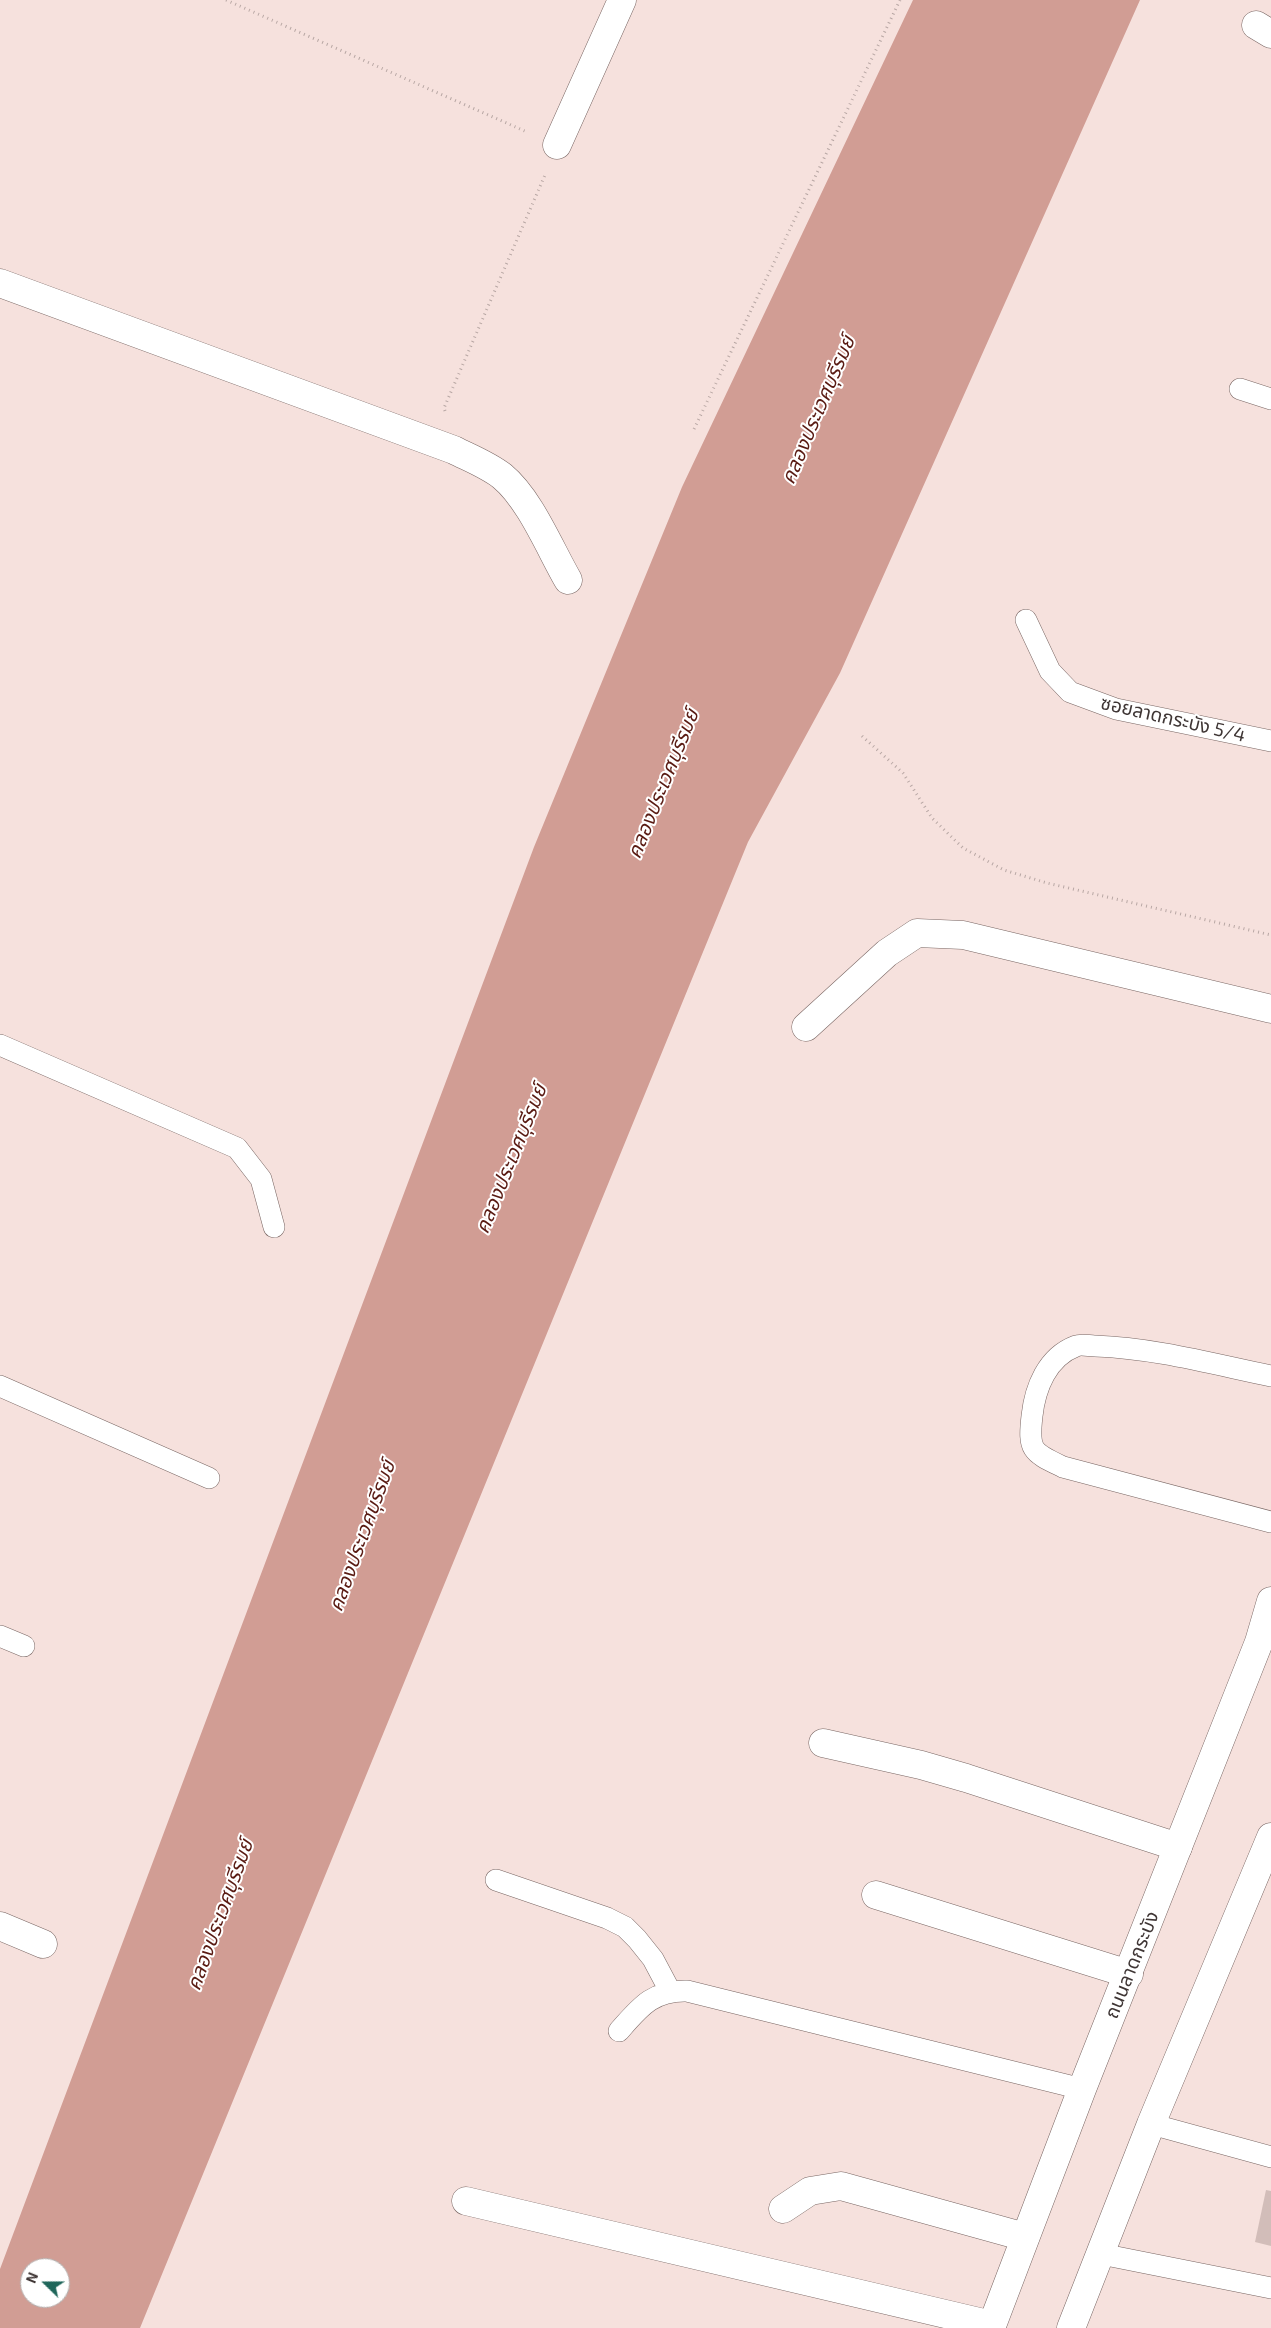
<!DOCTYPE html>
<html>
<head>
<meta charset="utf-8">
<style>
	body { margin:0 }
	#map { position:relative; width:1271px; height:2328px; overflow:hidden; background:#f6e1dd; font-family:"Exo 2",sans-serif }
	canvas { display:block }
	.north { position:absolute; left:20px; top:2258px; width:50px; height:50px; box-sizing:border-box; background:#fff; border:1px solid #b2afae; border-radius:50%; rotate:292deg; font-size:14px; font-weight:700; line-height:20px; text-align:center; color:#3f3635 }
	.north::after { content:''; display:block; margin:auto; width:18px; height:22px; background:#1f665a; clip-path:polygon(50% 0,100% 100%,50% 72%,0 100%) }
</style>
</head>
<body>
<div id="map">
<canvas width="1271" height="2328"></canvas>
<div class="north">N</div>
</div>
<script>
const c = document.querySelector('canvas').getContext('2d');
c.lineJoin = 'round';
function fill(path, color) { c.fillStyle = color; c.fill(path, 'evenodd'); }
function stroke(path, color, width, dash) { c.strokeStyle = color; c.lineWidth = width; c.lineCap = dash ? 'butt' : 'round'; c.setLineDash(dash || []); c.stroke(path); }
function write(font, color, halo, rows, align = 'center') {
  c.font = font + ' "Exo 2","Noto Sans Thai",sans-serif'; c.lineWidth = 4; c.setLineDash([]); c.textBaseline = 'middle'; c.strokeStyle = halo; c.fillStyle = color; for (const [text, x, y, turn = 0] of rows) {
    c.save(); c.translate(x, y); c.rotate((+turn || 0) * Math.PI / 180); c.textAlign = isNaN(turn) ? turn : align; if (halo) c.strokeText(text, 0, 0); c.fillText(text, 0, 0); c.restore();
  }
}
fill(new Path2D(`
	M913,0H1140L840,673L748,842L140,2328H0V2269L534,847L682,487ZM30,2268H60V2298H30Z`), '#d19d94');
fill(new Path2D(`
	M1266,2190L1271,2191V2246L1255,2242Z`), '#d2bdb9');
const service = new Path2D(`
	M1240,389L1271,399
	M1026,620L1050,671L1070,692L1116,709L1271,741
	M0,1045L237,1148L261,1179L274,1227
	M1271,1376C1213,1364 1154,1348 1095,1346C1089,1346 1081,1344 1076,1346C1047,1357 1035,1388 1032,1416C1028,1451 1032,1452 1063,1467L1271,1522
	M0,1386L209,1478
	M0,1636L24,1646
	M496,1880L607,1918L625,1927L637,1939L653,1959L670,1991
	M619,2031C640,2007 653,1990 687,1991L1082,2089
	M1151,2124L1271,2157
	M1101,2254L1271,2288`);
const minor = new Path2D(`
	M1256,25L1271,34
	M557,145L622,0
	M0,283L454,450C470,458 488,465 502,476C530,499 550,549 568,580
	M806,1027L887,953L917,933L963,935L1271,1009
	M823,1743L921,1765L966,1778L1178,1847
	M876,1895L1129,1974
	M0,1926L43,1944
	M466,2201L992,2325
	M783,2209L810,2191L841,2186L1025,2237`);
const primary = new Path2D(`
	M991,2328L1082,2089L1259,1642L1271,1601
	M1071,2328L1151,2124L1271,1837`);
stroke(service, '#796663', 22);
stroke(minor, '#796663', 29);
stroke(primary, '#796663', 29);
stroke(new Path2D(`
	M226,0L527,132
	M445,411L444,408L545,175
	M694,429L900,0
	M862,736L903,773L932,818L963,848L1004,870L1047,883L1271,935`), '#b8a7a4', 3, [1, 4]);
stroke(service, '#fff', 21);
stroke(minor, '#fff', 28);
stroke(primary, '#fff', 28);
write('19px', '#3f3635', '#fff', [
	["ซอยลาดกระบัง 5/4",1173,719,13],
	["ถนนลาดกระบัง",1132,1965,-68]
]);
write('italic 20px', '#591a12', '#fff', [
	["คลองประเวศบุรีรมย์",818,410,-67],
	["คลองประเวศบุรีรมย์",663,784,-68],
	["คลองประเวศบุรีรมย์",511,1159,-68],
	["คลองประเวศบุรีรมย์",362,1536,-70],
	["คลองประเวศบุรีรมย์",220,1915,-70]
]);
</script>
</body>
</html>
